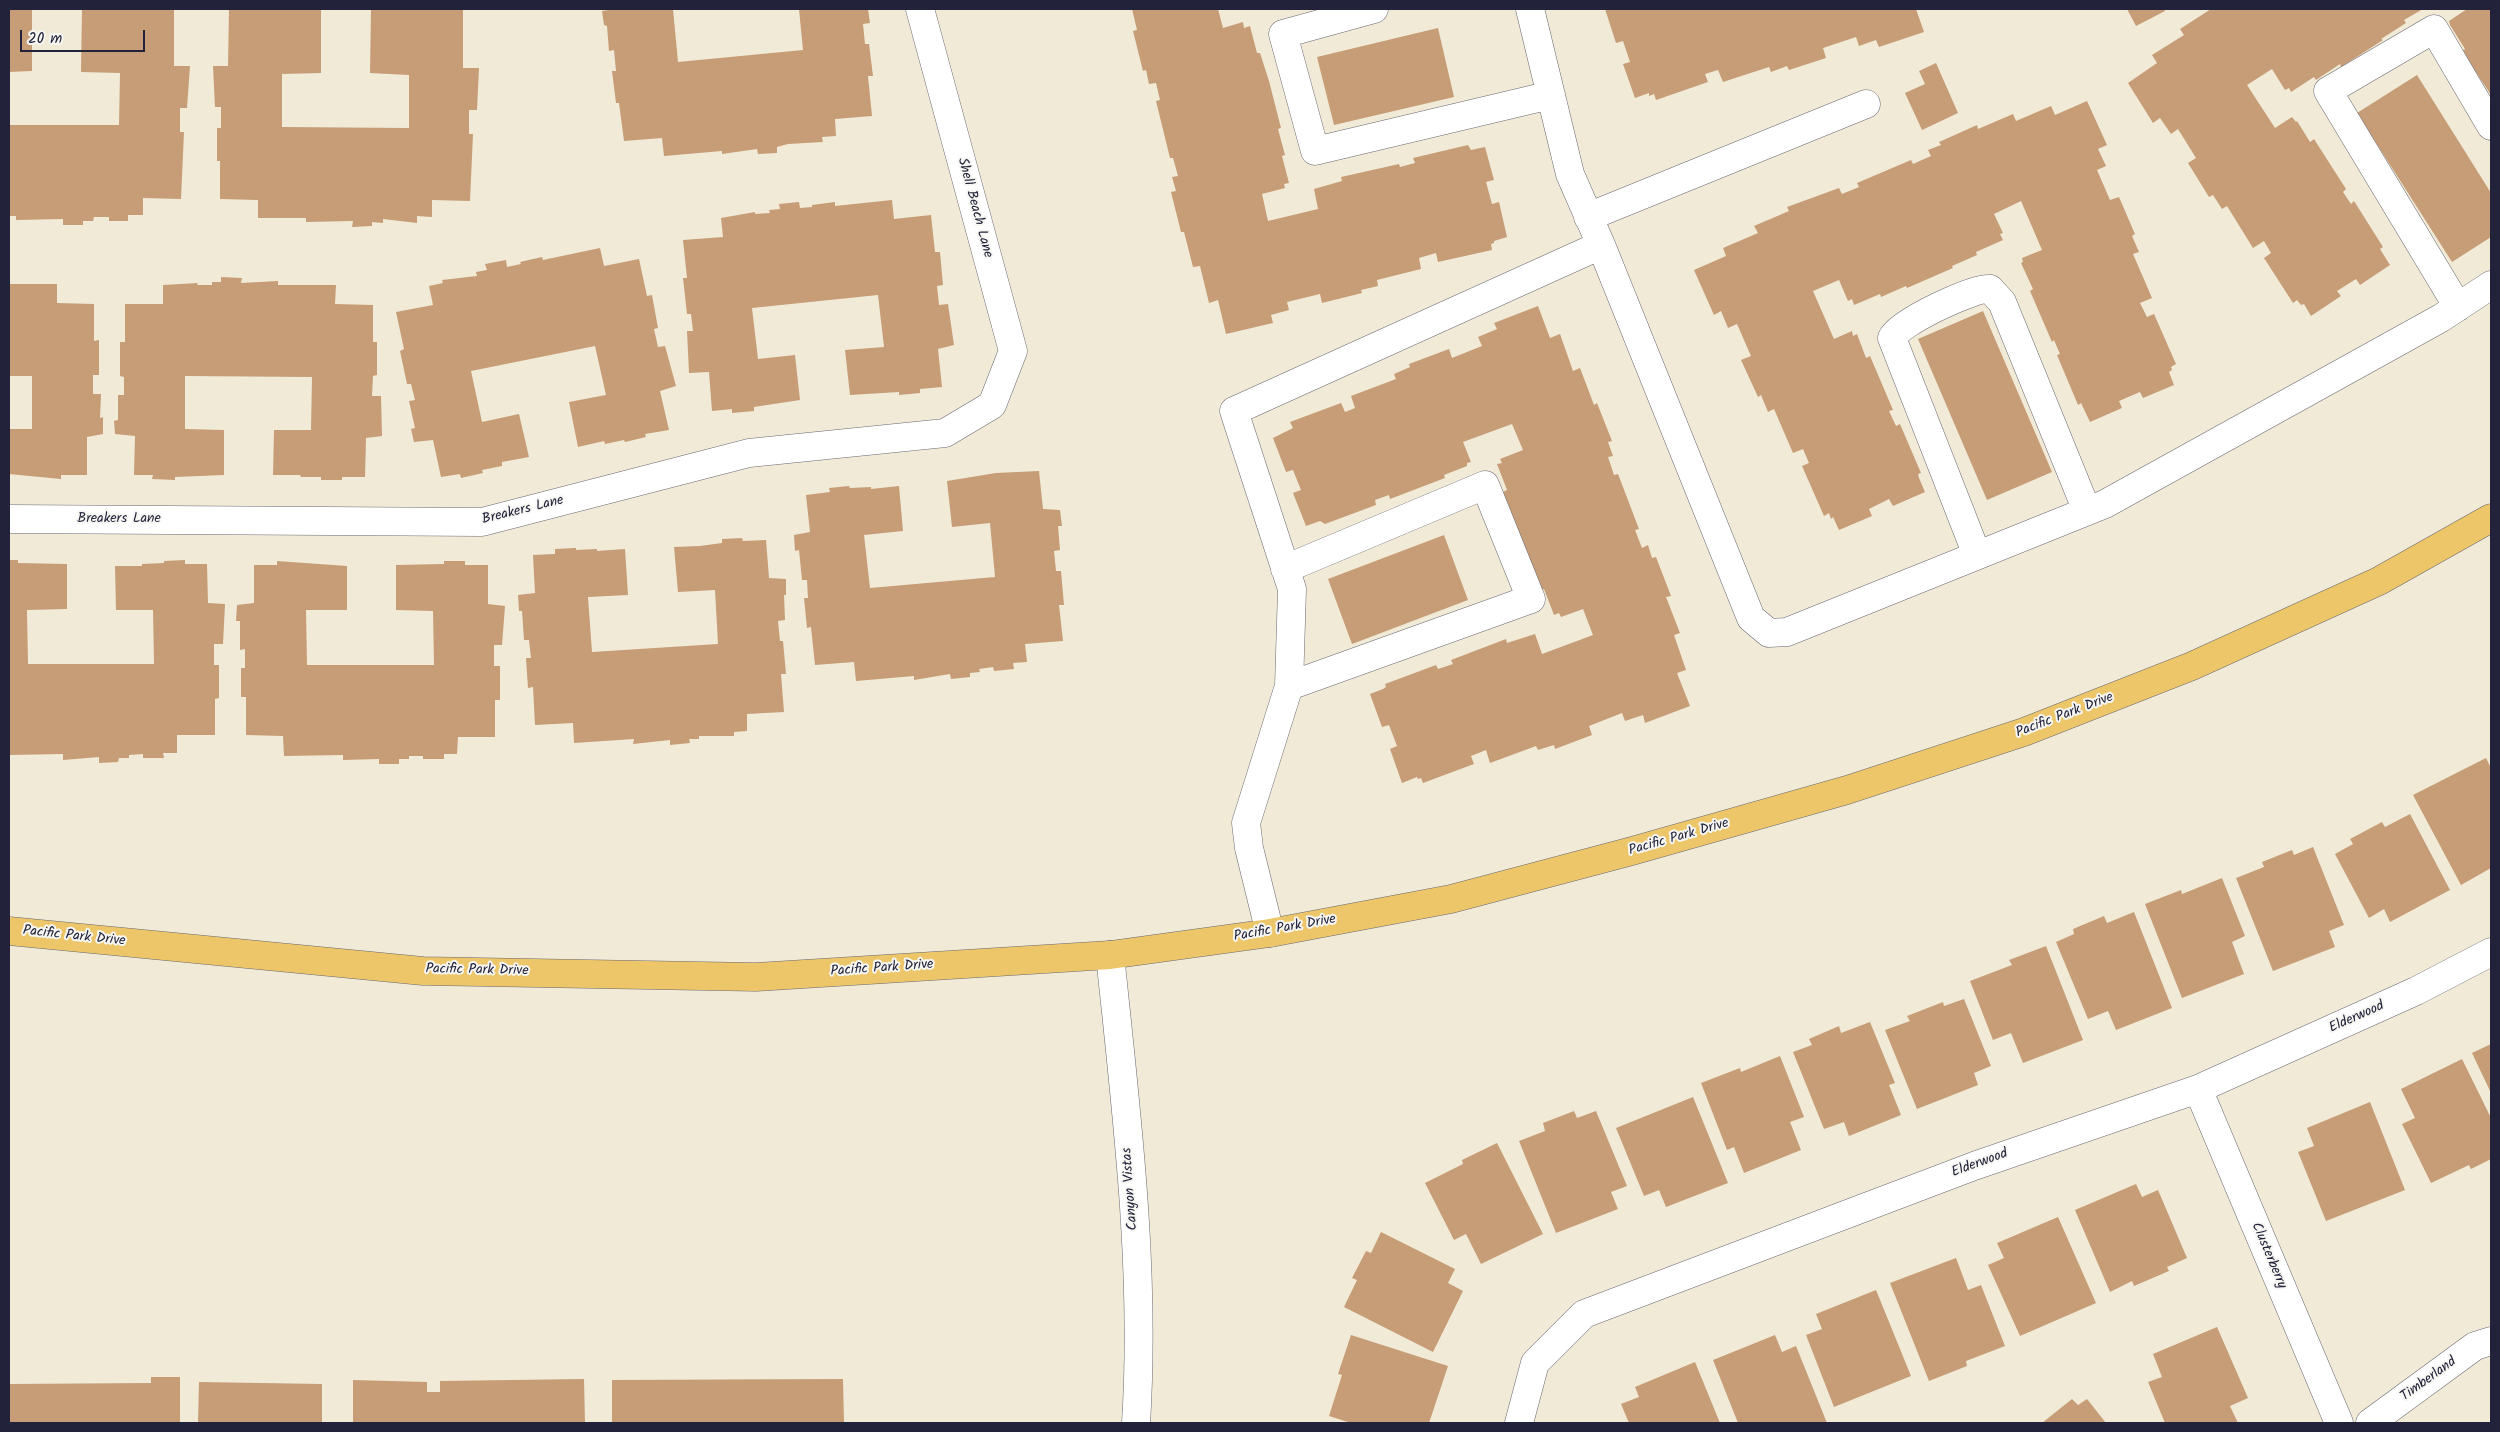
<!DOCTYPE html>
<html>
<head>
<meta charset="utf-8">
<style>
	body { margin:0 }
	#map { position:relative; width:2500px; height:1432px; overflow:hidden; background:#f1ead7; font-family:Kalam,sans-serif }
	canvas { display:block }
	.frame { position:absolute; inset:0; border:10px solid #22223b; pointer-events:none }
	.scale { position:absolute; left:20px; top:30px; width:125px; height:22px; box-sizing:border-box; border:2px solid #22223b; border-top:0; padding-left:6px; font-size:15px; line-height:18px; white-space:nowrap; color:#22223b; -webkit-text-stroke:4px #f6f6f2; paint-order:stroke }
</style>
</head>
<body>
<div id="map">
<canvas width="2500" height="1432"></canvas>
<div class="frame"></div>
<div class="scale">20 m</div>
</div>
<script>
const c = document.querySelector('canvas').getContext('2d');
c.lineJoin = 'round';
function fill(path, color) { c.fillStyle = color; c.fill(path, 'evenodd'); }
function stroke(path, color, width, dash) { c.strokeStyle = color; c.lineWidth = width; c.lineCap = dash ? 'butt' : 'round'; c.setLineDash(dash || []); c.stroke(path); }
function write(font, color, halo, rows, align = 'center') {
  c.font = font + ' Kalam,sans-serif'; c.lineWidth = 4; c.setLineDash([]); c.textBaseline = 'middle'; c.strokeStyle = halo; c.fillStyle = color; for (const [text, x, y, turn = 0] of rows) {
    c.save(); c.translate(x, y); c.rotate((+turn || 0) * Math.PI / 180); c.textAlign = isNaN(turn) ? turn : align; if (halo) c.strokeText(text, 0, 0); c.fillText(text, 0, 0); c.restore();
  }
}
fill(new Path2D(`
	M9,9H32V71L9,72Z
	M82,9H174V66H190L187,108H180V132H184L181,199L143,198V215H128V221H109V217H94L93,221H83V225H63V219L16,220V216H9V125H119L120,73L81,72Z
	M229,9H321V73L282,74V127L409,128V75L370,73L371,9H463V68H479L477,110H469V134H473L470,201L432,200V217L417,216V223L383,219V223L372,222V226L352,227L353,221L306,222V218H258V200L220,199V161H217V128H221V107H215L213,66H228Z
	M615,9H673L678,62L803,50L799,9H868L870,23L863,24L865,44H869L873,76H868L872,116L835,119L836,136L822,137L823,142L788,144L777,147V153L758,154L757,149L722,154V151L664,156L662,138L624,141L619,103H616L612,71H616L614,50L609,51L607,26L604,25L602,11Z
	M1132,9H1218L1223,28L1243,22L1244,28L1250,26L1257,53H1260L1269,81L1281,128L1278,129L1285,155L1282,156L1289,183L1284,184L1285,188L1262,194L1268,221L1318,209L1314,189L1342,181L1341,177L1399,164L1400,167L1415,163L1413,158L1468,145L1471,150L1485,147L1494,180L1486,182L1492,204L1499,202L1507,237L1494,241V243L1491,244L1492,250L1438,262L1436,253L1419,258L1421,269L1377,280L1378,286L1361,290L1362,293L1322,303L1320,294L1287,302L1289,310L1271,315L1273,323L1226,334L1218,300L1209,303L1200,266L1193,267L1184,232H1181L1171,192L1176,191L1172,177L1178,176L1173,158H1170L1156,101L1160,100L1156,83L1149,84L1146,70L1143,71L1133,31L1137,30Z
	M1605,9H1916L1924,32L1879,47L1876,40L1859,46L1856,37L1823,48L1826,58L1789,70L1787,66L1771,72L1769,67L1723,82L1718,70L1705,74L1708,82L1656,100L1654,94L1649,96V93L1635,98L1623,64L1630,62L1623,41L1616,43Z
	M2127,9H2164L2165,11L2136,26Z
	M2211,9H2423L2404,20L2406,23L2381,39L2383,40L2341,67L2340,64L2316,80L2314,77L2291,92L2289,88L2285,90L2272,69L2247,85L2275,128L2292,117L2296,122L2297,121L2310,142L2314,139L2346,189L2343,192L2351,204L2354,201L2383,247L2380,249L2390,265L2360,285L2356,279L2337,291L2341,296L2311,316L2304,304L2301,305L2297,300L2293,303L2264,258L2271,253L2264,241L2253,248L2227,206L2222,209L2213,195L2209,197L2188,163L2196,158L2178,129L2171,134L2160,118L2153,123L2128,83L2157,63L2152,55L2184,35L2180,29Z
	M2467,9H2491V95L2462,51L2465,49L2450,25L2449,21Z
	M1438,28L1454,97L1334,125L1317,57Z
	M1936,63L1958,113L1922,130L1905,93L1925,84L1919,71Z
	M2417,75L2491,193V237L2452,262L2357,113Z
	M2087,101L2107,145L2098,149L2106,166L2097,170L2110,200L2119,197L2135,234L2132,236L2139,252L2133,254L2152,298L2140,303L2147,317L2154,314L2176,364L2171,367L2172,370L2169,372L2174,385L2143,398L2140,392L2119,401L2122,408L2090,422L2081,403L2078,405L2057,355L2060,354L2054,340L2052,342L2030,291L2033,289L2021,263L2023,262L2022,258L2042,250L2021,201L1994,214L2003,233L2000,234L2003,240L1976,252L1977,255L1952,266L1953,268L1907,288L1906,286L1881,297L1880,294L1854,305L1852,299L1848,301L1839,280L1813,291L1834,339L1852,331L1853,336L1857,334L1866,358L1870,356L1893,410L1889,411L1896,426L1900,424L1921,473L1918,474L1919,478L1925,492L1893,506L1889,499L1869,509L1872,516L1839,530L1833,517L1831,519L1829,513L1824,516L1802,466L1809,463L1803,449L1793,453L1774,409L1768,412L1761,395L1758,397L1741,360L1751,356L1737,324L1728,328L1721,311L1714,315L1694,270L1726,256L1723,248L1758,233L1754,226L1789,211L1787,207L1839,188L1842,194L1859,187L1857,183L1911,160L1913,164L1931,156L1928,150L1941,145L1939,142L1977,125L1978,129L2013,114L2016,121L2051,106L2055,115Z
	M892,200L894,219L931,215L935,252H940L943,285L937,286L939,305L948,304L954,345L938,349L942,387L920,389V393L899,395V392L850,395L845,350L884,347L878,295L752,308L758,359L795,355L800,400L754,407V411L732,413V409L712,411L709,372L689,373L687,331H693L691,314H687L683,278H687L683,240L723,237L721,218L755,212V214L770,213L769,210L780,209L779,204L799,202L800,208L812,207V205L835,202V206Z
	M600,248L604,266L639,259L647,296L652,295L658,328L654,329L658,347L665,346L676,386L660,391L669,430L645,434L646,437L625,442L624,440L605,444L604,441L578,447L569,402L606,395L595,346L471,371L482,422L519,414L529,457L502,462V466L482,470L483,473L461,478L460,474L441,477L433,440L414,442L411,429L415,428L409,401L415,400L411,384H407L400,351L404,349L396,312L433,305L429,286L443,283L442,280L477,276L476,272L487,270L485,264L506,260L507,267L521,264L520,262L542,257L543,260Z
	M221,277L242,278L241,283L278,281V285H336L335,304L373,305V342H377V375L373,376L372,396H381L382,436L366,438L365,477H342V480H321V477H301L300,475H273L274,430H311L312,377L185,376V429L224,430V475L175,477V480L152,479L153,475H134L135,436L115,434L114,421L118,420V395H124V377L120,376V342H125V304H163V285L198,283L197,285H212V282H221Z
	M9,284H57V303L94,304V341L99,340V375H93V394H101L100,418L103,417V434L87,437V475H61V479L9,474V429H32V376H9Z
	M1538,306L1550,338L1560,334L1573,371L1580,368L1594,405L1597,403L1612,441L1608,442L1613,456L1608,457L1614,475L1618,474L1639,529L1635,530L1642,548L1648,545L1652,558L1656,557L1671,596L1666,597L1680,633L1674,635L1686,670L1677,673L1690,706L1645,723L1643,715L1625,721L1622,713L1589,726L1592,735L1555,749L1554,745L1538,750L1536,746L1490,763L1486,750L1471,756L1474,764L1423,783L1421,778L1418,779L1417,777L1402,783L1390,749L1397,746L1389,725L1382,727L1370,694L1383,689L1386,687L1385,684L1436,665L1438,669L1453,664L1451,660L1506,639L1507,643L1535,634L1542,654L1593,635L1583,609L1561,617L1559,613L1554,615L1544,589L1540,591L1511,518L1513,517L1503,492L1507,490L1497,464L1502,463L1500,459L1523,450L1512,424L1463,442L1471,462L1467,463V466L1444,475L1445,478L1390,499L1389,495L1375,500L1376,505L1325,524L1320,521L1306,526L1293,493L1301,490L1293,470L1286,472L1273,438L1293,428L1290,422L1341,403L1345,412L1355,408L1351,396L1396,379L1394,374L1410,367L1409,364L1449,349L1452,358L1482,346L1478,337L1497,329L1494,323Z
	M1983,311L2052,472L1987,500L1918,339Z
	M1039,471L1043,509L1060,510L1062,526H1058L1060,550L1054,551L1056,571H1061L1064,605H1059L1063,641L1025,644L1027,662L1013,663L1014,669L994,671L993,667L979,669L980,672L970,673V677L951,679L950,674L914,680V676L856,681L854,662L815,665L811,627L807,628L804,598H808L807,580H802L799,550L795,551L794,535L810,532L806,495L830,492L829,488L849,486L850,488L871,487V489L899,486L903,531L864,535L870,588L995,577L990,523L952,527L947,481L996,473Z
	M1444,535L1468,600L1352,644L1328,579Z
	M742,538L743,541L766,540L769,578L786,579V595H784L785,620L778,621L780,641H783L786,674H781L784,712L747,714V731L734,732V736H699V739H689L690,743L670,745V740L633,744L634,739L574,743L573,723L535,725L533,687L528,688L526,658H531L529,640H524L522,611H519L518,595L535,593L533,555L555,554V549L576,548V550L597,549V551L625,549L628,595L588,597L592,652L718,644L715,590L678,592L674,547L700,546L722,543V539Z
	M9,560H18V563L67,564V609L27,610L28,664H154L153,610H116L115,566H142V564L164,563V561L185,560V564H207L208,603L225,604L223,644H214V665H219V698L215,699V735H177V753H163L164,758H143V754L129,755V758H119L118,762L99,763V757L63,760V754L9,755Z
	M277,561L347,566V610H306L307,665H434L433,611L396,610V565L444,564V561H465V565H488V604L505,606L502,645H494V666H500V700H495V737H458L457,754H444V759H423V756H409V759H399V764H379V759L343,760V755L284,756L283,736L246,735V697H241V668H245V649L240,650V621H236L237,605L254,603V565H277Z
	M2486,758L2491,768V868L2461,885L2413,795Z
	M2410,814L2450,890L2390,922L2384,909L2369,918L2335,854L2353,844L2350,839L2382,822L2385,827Z
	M2313,847L2344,925L2329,931L2335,947L2273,971L2236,878L2264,867L2262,862L2292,850L2294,855Z
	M2222,878L2245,936L2232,942L2244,974L2182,998L2145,904L2181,890L2182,894Z
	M2134,912L2172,1008L2116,1030L2108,1011L2088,1019L2056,942L2074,934L2073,929L2104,916L2107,923Z
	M2046,946L2083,1040L2023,1063L2011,1033L1993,1040L1970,981L2012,965L2009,960Z
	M1964,999L1991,1066L1974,1073L1978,1085L1917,1109L1885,1030L1910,1021L1907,1016L1943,1002L1944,1006Z
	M1870,1022L1895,1083L1889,1085L1901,1115L1849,1136L1844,1122L1824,1129L1793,1052L1812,1045L1809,1039L1839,1026L1841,1033Z
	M2491,1044V1093L2472,1053Z
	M1780,1056L1804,1117L1790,1122L1801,1150L1744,1173L1734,1147L1727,1150L1701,1083L1740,1068L1741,1072Z
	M2462,1059L2491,1118V1159L2471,1169L2469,1165L2431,1183L2402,1124L2415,1118L2401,1089Z
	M1693,1097L1728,1183L1666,1207L1659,1190L1644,1196L1616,1128Z
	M2370,1102L2405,1190L2326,1221L2298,1152L2314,1146L2307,1128Z
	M1574,1111L1577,1118L1596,1111L1627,1186L1611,1192L1618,1209L1556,1233L1519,1141L1545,1131L1543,1123Z
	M1497,1143L1543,1234L1481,1264L1466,1234L1454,1240L1425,1183L1463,1164L1462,1160Z
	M2136,1184L2142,1197L2158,1190L2187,1258L2167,1267L2169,1271L2134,1286L2132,1281L2110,1292L2075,1210Z
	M2058,1217L2096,1303L2020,1336L1988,1265L2004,1258L1997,1243Z
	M1381,1232L1455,1269L1448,1283L1463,1291L1433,1352L1344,1307L1357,1280L1352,1278L1366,1251L1371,1253Z
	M1956,1258L1968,1290L1981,1285L2005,1346L1966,1361L1967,1366L1929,1381L1890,1283Z
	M1876,1290L1911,1376L1834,1407L1806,1335L1822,1329L1816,1314Z
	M2217,1327L2248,1398L2230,1406L2238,1423H2165L2148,1382L2162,1377L2153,1354Z
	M1351,1335L1448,1366L1429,1423H1351L1329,1416L1342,1375L1338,1374Z
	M1775,1335L1782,1352L1796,1346L1827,1423H1738L1713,1360Z
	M1695,1362L1720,1423H1629L1621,1404L1639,1397L1635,1387Z
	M151,1377H180V1423H9V1384L151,1383Z
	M584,1379L585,1423H353V1380L427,1382V1392H440V1381Z
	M843,1379L844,1423H612V1380Z
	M199,1382L322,1384V1423H198Z
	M2072,1399L2078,1405L2087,1399L2106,1423H2042Z`), '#c69d76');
const minor = new Path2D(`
	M1374,9L1283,34L1315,151L1551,95
	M1530,9L1570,174L1601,245L1751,618L1769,633L1787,632L2105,504L2441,318L2491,285
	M1588,217L1866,104
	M2458,307L2328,91L2434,29L2491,126
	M9,519L482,522L749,453L945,433L992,405L1013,351L920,9
	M1977,555L1892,338C1898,323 1974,287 1990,289L2002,302L2087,511
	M1285,569L1485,485L1531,599L1289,686
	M1270,933L1249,848L1246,823L1289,686L1292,589L1234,411L1601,245
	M1110,955C1126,1110 1146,1267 1136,1423
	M2198,1089L2339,1423
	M1519,1423L1535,1363L1584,1314L1974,1166L2198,1089L2416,991L2491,952
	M2370,1423L2475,1346L2491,1341`);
const major = new Path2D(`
	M9,931L423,971L756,977L1110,955L1270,933L1451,899L1632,851L1847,790L2024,732L2192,666L2379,581L2491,518`);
stroke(minor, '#6a6872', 29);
stroke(major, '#6a6872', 29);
stroke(minor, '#fff', 28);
stroke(major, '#ecc669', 28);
write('14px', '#22223b', '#f6f6f2', [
	["Shell Beach Lane",974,208,75],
	["Breakers Lane",523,511,-14],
	["Breakers Lane",119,520],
	["Pacific Park Drive",2065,716,-21],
	["Pacific Park Drive",1679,838,-16],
	["Pacific Park Drive",1285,929,-10],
	["Pacific Park Drive",74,937,6],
	["Pacific Park Drive",882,969,-4],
	["Pacific Park Drive",477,971,1],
	["Elderwood",2357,1018,-24],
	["Elderwood",1980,1164,-20],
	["Canyon Vistas",1131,1189,-94],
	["Clusterberry",2268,1256,67],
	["Timberland",2429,1380,-36]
]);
</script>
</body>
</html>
